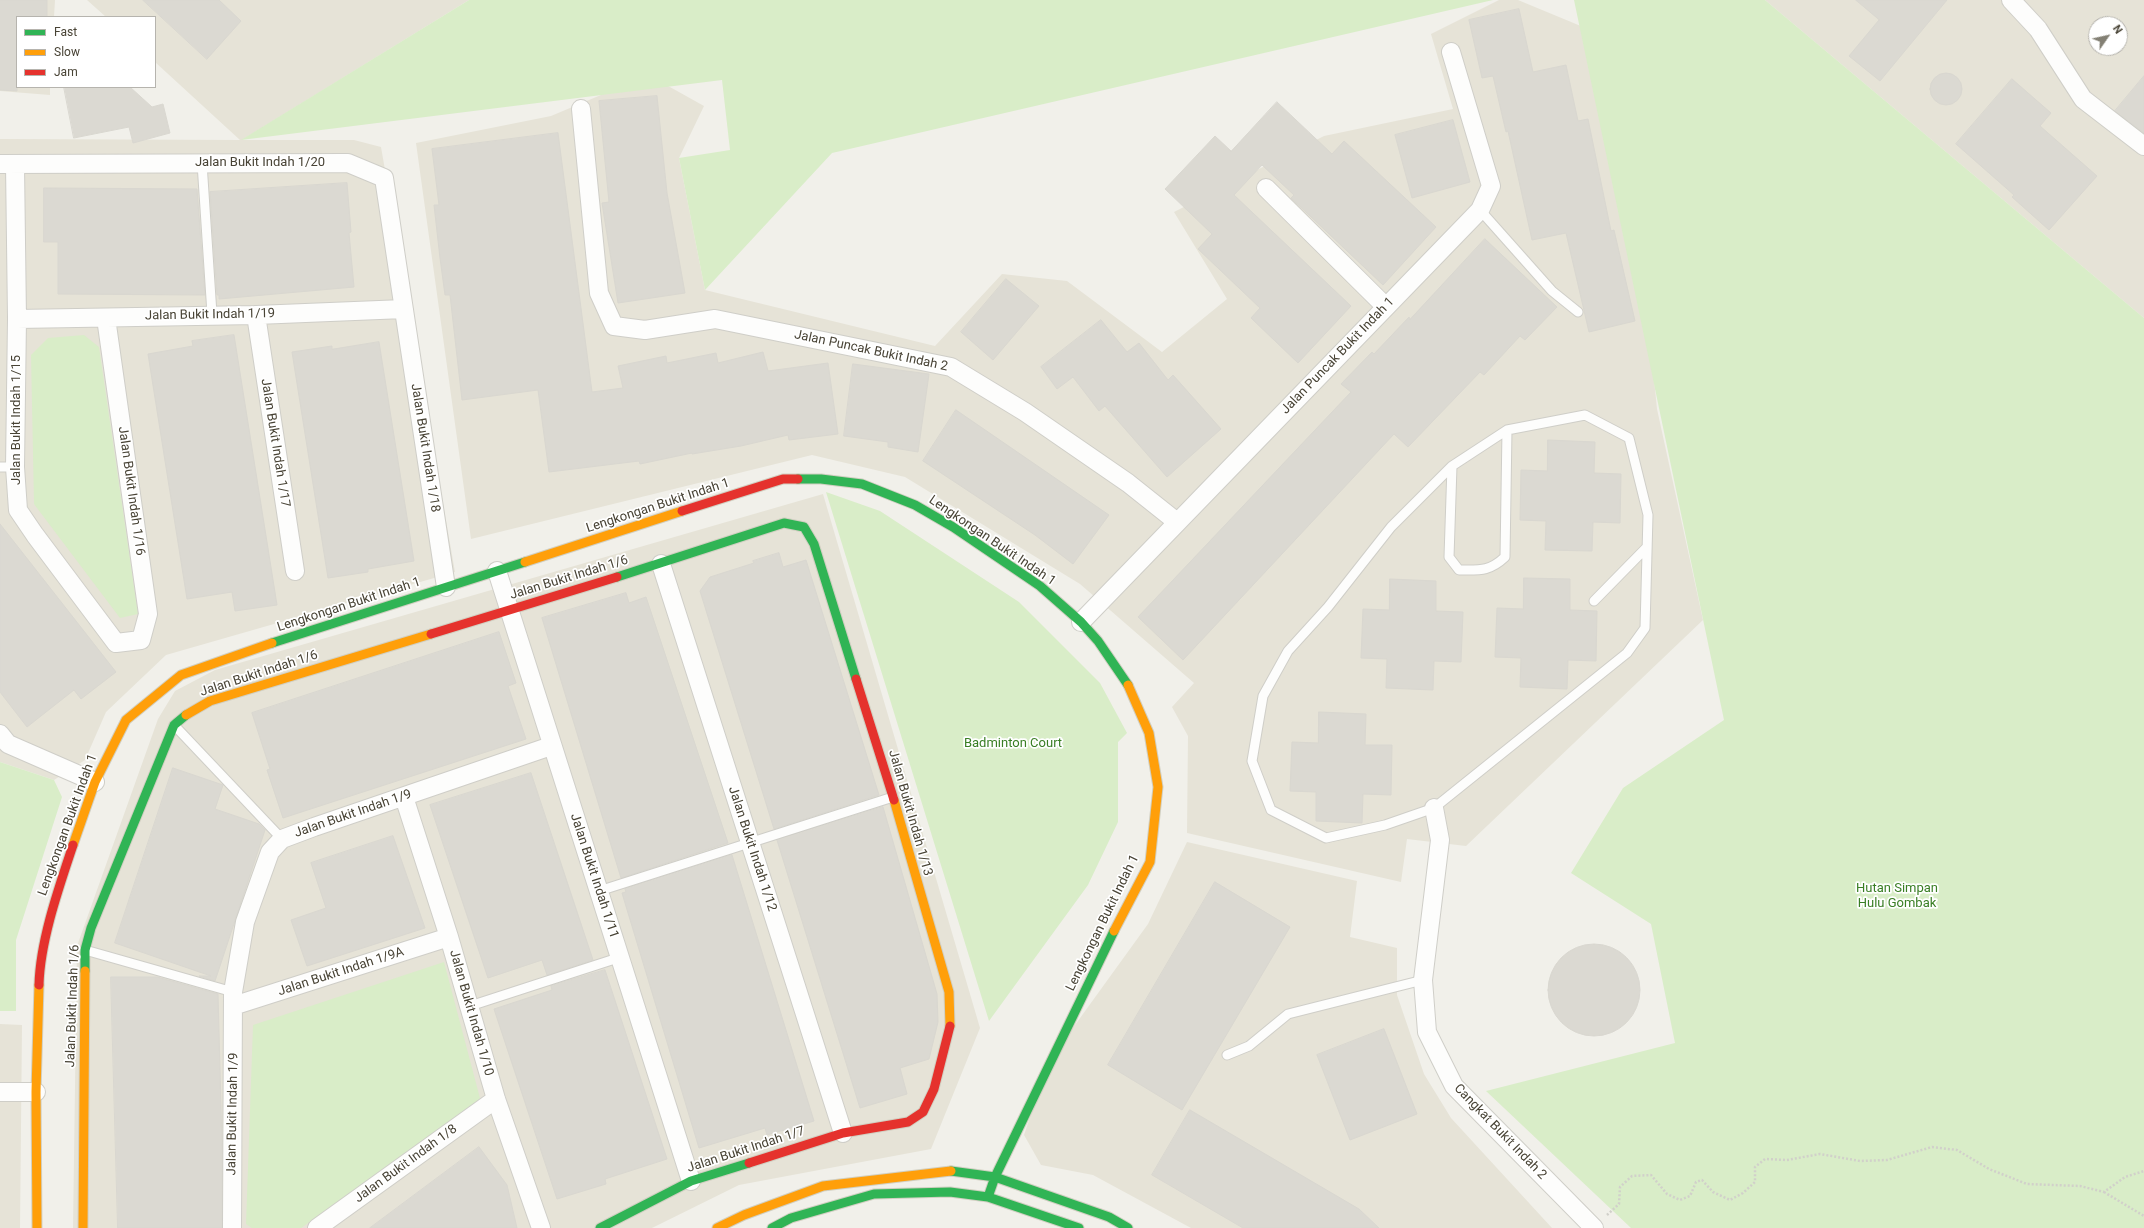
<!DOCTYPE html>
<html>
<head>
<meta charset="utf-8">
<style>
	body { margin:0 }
	#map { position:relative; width:2144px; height:1228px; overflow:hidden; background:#f1f0ea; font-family:Roboto,sans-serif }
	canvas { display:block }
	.legend { position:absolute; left:16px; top:16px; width:140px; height:72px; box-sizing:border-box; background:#fff; border:1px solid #b6b4ae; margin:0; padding:5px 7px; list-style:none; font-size:12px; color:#484335 }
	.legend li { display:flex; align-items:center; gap:8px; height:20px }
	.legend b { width:20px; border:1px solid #b6b4ae }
	.north { position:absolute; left:2088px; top:16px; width:40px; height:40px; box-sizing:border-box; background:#fff; border:1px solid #b6b4ae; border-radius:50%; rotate:56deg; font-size:11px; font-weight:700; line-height:16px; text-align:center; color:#484335 }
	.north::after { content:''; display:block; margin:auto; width:14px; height:18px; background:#838074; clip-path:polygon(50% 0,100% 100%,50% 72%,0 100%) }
</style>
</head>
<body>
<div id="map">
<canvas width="2144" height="1228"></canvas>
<ul class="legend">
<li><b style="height:5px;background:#30b455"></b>Fast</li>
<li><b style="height:5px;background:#ff9f0a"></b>Slow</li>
<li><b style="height:5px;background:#e5322d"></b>Jam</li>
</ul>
<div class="north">N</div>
</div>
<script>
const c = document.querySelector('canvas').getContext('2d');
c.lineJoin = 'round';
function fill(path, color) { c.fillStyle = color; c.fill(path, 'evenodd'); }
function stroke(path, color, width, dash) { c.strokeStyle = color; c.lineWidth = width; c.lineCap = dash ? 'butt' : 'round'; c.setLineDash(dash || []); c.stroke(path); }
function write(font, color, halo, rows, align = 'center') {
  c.font = font + ' Roboto,sans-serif'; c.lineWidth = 3.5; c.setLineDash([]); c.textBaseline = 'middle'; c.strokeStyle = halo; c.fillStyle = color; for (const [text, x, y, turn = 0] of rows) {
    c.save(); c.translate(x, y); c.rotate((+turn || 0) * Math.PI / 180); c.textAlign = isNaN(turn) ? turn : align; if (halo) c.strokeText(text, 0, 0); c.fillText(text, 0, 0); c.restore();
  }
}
fill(new Path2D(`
	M0,0H55L54,17H17V87H50V95L0,91Z
	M87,0H469L242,140H354L381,147L455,572L166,655L106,712L85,760L54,780L0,762V139L240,140L155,62V17H106Z
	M1499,0H1518L1629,46L1630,138L1657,409L1703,620L1466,846L1407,839L1401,882L1187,833L1188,736L1172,707L1194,683L1080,584L905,477L812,455L471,539L416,143L551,116L608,92L661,82L704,106L679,158L705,290L935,346L1002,274L1067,281L1162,352L1227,299L1174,212L1324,136L1453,109L1431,34Z
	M1765,0H2144V318ZM2096,24H2120V48H2096Z
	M823,494L980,1028L931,1149L739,1185L652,1228H73L77,946L158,719L175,691L215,670Z
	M1187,842L1357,881L1350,937L1397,948V995L1424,1074L1451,1118L1552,1228H1191L1093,1175L1041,1165L1024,1135L1049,1061L1148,924Z
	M0,1024L22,1025L20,1228H0Z`), '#e6e3d7');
fill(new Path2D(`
	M469,0H1493L832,153L705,290L679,158L730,150L722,80L241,140Z
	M1574,0H1765L2144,318V1228H1631L1486,1091L1675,1043L1651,924L1571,873L1623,788L1724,720Z
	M84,335L99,347L138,614L120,618L34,504L31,355L48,338Z
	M826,492L880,511L1019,602L1100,683L1127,733L1118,742V822L1088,885L989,1021Z
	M0,762L54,780L62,797L16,940V1011H0Z
	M444,962L481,1102L301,1228H252L246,1224L253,1025Z`), '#d9edc8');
const building = new Path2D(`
	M0,0H47V17H17V91L0,90Z
	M143,0H219L241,21L207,59Z
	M1856,0H1947L1880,81L1849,56L1879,20Z
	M1519,9L1533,72L1566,65L1578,121L1588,119L1611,231L1614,230L1635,321L1589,332L1566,233L1532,240L1508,131L1506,132L1493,76L1482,78L1469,20Z
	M1930 89a16 16 0 1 1 32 0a16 16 0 1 1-32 0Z
	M2144,76V133L2115,111Z
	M2012,79L2051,113L2040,126L2097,176L2049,230L2012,197L2014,195L1956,144Z
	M64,87H130L152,107L163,104L170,133L133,143L129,127L74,138Z
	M657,96L667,193L685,293L618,303L602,203L609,202L599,101Z
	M1277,102L1332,154L1344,141L1436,227L1383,285L1291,198L1294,195L1262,165L1234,195L1351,306L1298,363L1251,318L1260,308L1198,249L1212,234L1165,189L1215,136L1231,151Z
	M1453,120L1470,182L1412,198L1395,135Z
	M558,133L592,392L623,388L618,366L666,356L667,363L716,353L718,363L763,352L768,371L828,363L838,434L789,440L788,435L741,446L692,454V453L640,464L639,461L549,472L538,390L462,400L450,295H445L440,258L434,205H439L432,149Z
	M347,183L351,232L349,233L354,287L219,299V295H217L210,192Z
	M44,188L197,189L205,295L58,294V242H44Z
	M1485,239L1557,307L1525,340L1520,336L1484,375L1480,372L1408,447L1394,434L1183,660L1138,617L1351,392L1341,384L1372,352L1374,354L1409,317L1410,319Z
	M1006,279L1039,306L993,360L961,332Z
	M1101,320L1127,352L1139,343L1168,380L1173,375L1221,429L1167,477L1105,406L1099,411L1073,377L1057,389L1041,367Z
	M234,335L277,605L235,611L232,592L187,599L148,354L193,346L192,341Z
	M379,342L414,561L368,569V572L328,578L292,352L332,346V349Z
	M853,364L929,374L918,452L888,447V442L844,436Z
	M956,410L1109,515L1073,564L1035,535L923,461Z
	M1548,440L1595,442L1594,473L1621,474L1620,523L1593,522L1592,551L1545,550L1546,521L1520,520L1521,470L1547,471Z
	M0,524L116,672L81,699L74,690L27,727L0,692Z
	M779,553L783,567L806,560L879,795L774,829L700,591L710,577L754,563L753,561Z
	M1524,578L1570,579V610L1597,611L1596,661L1568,660L1567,689L1520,687L1521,658L1495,657L1497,608L1523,609Z
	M1390,579L1436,581V611L1463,612L1461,662L1434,661L1433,690L1386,688L1387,659L1361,658L1363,609L1389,610Z
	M626,593L629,603L646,597L728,843L621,878L542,618Z
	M499,632L516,683L508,686L526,739L283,818L267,770L270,769L252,713Z
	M1319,712L1366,714L1365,745H1392L1391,795L1363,794L1362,823L1316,821V792L1290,791L1292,742L1318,743Z
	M173,768L223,785L215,809L259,824L265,830L215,981L199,976H211L115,943Z
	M531,773L593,960L547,975L542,960L488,978L430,805Z
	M883,807L937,994L938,1022L929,1059L900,1068L907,1094L860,1108L777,840Z
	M393,836L425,928L307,966L291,920L326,908L311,863Z
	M732,855L814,1121L767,1135L765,1128L699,1148L622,893L626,892L625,889Z
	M1215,882L1290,927L1182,1110L1108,1065Z
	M1548 990a46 46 0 1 1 92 0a46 46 0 1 1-92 0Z
	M605,970L667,1159L605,1179L606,1184L557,1199L494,1009L552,990L551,986Z
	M111,977H157L218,994L222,1146V1228H118Z
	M1384,1029L1417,1114L1350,1140L1317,1055Z
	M1190,1110L1359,1209L1379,1228H1243L1152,1175Z
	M479,1147L507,1185L517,1228H370Z`);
fill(building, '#dbd9d2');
stroke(building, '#d9d7d0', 1);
const lane = new Path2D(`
	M202,163L212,314
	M1480,210L1552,291L1578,312
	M1585,415L1629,438L1648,515L1645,628L1627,653L1434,808L1385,825L1326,838L1271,810L1252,761L1263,696L1288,651L1328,607L1391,527L1452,466L1507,430Z
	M1452,466L1449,557L1459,570C1479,570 1489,572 1505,557L1507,430
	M0,467H15
	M1594,601L1647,547
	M174,725L282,839
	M599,891L893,797
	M85,950L233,992
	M470,1006L621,957
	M1227,1055L1249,1046L1288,1014L1423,980`);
const street = new Path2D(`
	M2011,0L2038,29L2083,99L2144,146
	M581,109L599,293L614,326L645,330L715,319L951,367L1025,412L1128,483L1177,522
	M0,164L348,163L384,178L446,587
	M15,165L17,319L15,467L18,510L35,535L116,643L141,640L148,614L106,318
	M1266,188L1386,307
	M256,315L295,571
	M17,319L256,315L404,309
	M661,564L843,1133
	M497,571L691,1181
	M1081,622L1480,210L1491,186L1451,52
	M0,734L8,744L95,782
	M404,797L449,937L496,1099L541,1228
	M1434,808L1440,840L1423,980L1427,1032L1454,1086L1594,1228
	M233,1006L449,937
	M0,1092H36
	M232,1228L233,992L245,922L270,852L282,839L314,827L551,746
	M317,1228L496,1099`);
const fast = new Path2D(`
	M798,479H821L862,484L915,505L953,527L1040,586L1081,622L1098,641L1128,685
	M617,577L784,523L804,527L814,544L856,679
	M272,643L525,562
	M85,971V950L91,928L174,725L186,715
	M951,1171L995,1177L1109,1217L1128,1228
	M988,1197L995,1177L1114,931
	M600,1228L691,1181L749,1163
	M772,1228L791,1218L874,1194L950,1192L988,1197L1079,1228`);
const slow = new Path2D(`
	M525,562L682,511
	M186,715L210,701L431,634
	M894,800L949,992L950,1026
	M73,845L95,782L126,720L181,675L272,643
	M1114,931L1150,862L1158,787L1149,733L1128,685
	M37,1228L36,1092L39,985
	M83,1228L85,971
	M717,1228L744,1215L823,1186L951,1171`);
const jam = new Path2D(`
	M682,511L783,479H798
	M431,634L617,577
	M856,679L894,800
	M39,985C40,941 59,887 73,845
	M749,1163L843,1133L908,1122L923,1112L934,1089L950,1026`);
stroke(lane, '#cfcec8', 11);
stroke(street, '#cfcec8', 20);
stroke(fast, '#d1cfc1', 11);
stroke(slow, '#d1cfc1', 11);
stroke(jam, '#d1cfc1', 11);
stroke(new Path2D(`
	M2104,1192L2144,1216
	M1607,1215L1619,1204L1620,1187L1632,1176L1651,1175L1667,1194L1680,1200L1690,1196L1696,1182L1702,1180L1713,1192L1730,1200L1743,1193L1755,1182V1167L1765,1159L1787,1160L1820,1154L1860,1161L1887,1160L1932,1147L1957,1150L1989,1169L2027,1184L2080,1186L2104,1192L2125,1177L2144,1171`), '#d1d0ca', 2.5, [2, 2]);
stroke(lane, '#fdfdfc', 9);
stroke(street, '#fdfdfc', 18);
stroke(fast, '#30b455', 9);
stroke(slow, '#ff9f0a', 9);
stroke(jam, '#e5322d', 9);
write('13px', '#484335', '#fff', [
	["Jalan Bukit Indah 1/20",260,163],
	["Jalan Bukit Indah 1/19",210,315,-1],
	["Jalan Puncak Bukit Indah 2",871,351,12],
	["Jalan Puncak Bukit Indah 1",1338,356,-46],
	["Jalan Bukit Indah 1/15",17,420,-90],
	["Jalan Bukit Indah 1/17",275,443,81],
	["Jalan Bukit Indah 1/18",425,448,81],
	["Jalan Bukit Indah 1/16",131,491,82],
	["Lengkongan Bukit Indah 1",658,506,-18],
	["Lengkongan Bukit Indah 1",992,541,34],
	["Jalan Bukit Indah 1/6",569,578,-17],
	["Lengkongan Bukit Indah 1",349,605,-18],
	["Jalan Bukit Indah 1/6",259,674,-18],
	["Jalan Bukit Indah 1/13",910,813,74],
	["Jalan Bukit Indah 1/9",353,814,-19],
	["Lengkongan Bukit Indah 1",68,825,-70],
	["Jalan Bukit Indah 1/12",752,849,72],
	["Jalan Bukit Indah 1/11",594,876,72],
	["Lengkongan Bukit Indah 1",1103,923,-64],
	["Jalan Bukit Indah 1/9A",341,972,-18],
	["Jalan Bukit Indah 1/6",73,1006,-88],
	["Jalan Bukit Indah 1/10",471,1013,74],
	["Jalan Bukit Indah 1/9",233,1114,-89],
	["Cangkat Bukit Indah 2",1500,1132,46],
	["Jalan Bukit Indah 1/7",746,1150,-18],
	["Jalan Bukit Indah 1/8",406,1164,-36]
]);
write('13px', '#397e24', '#fff', [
	["Badminton Court",1013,744],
	["Hutan Simpan",1897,889],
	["Hulu Gombak",1897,904]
]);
</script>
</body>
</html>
